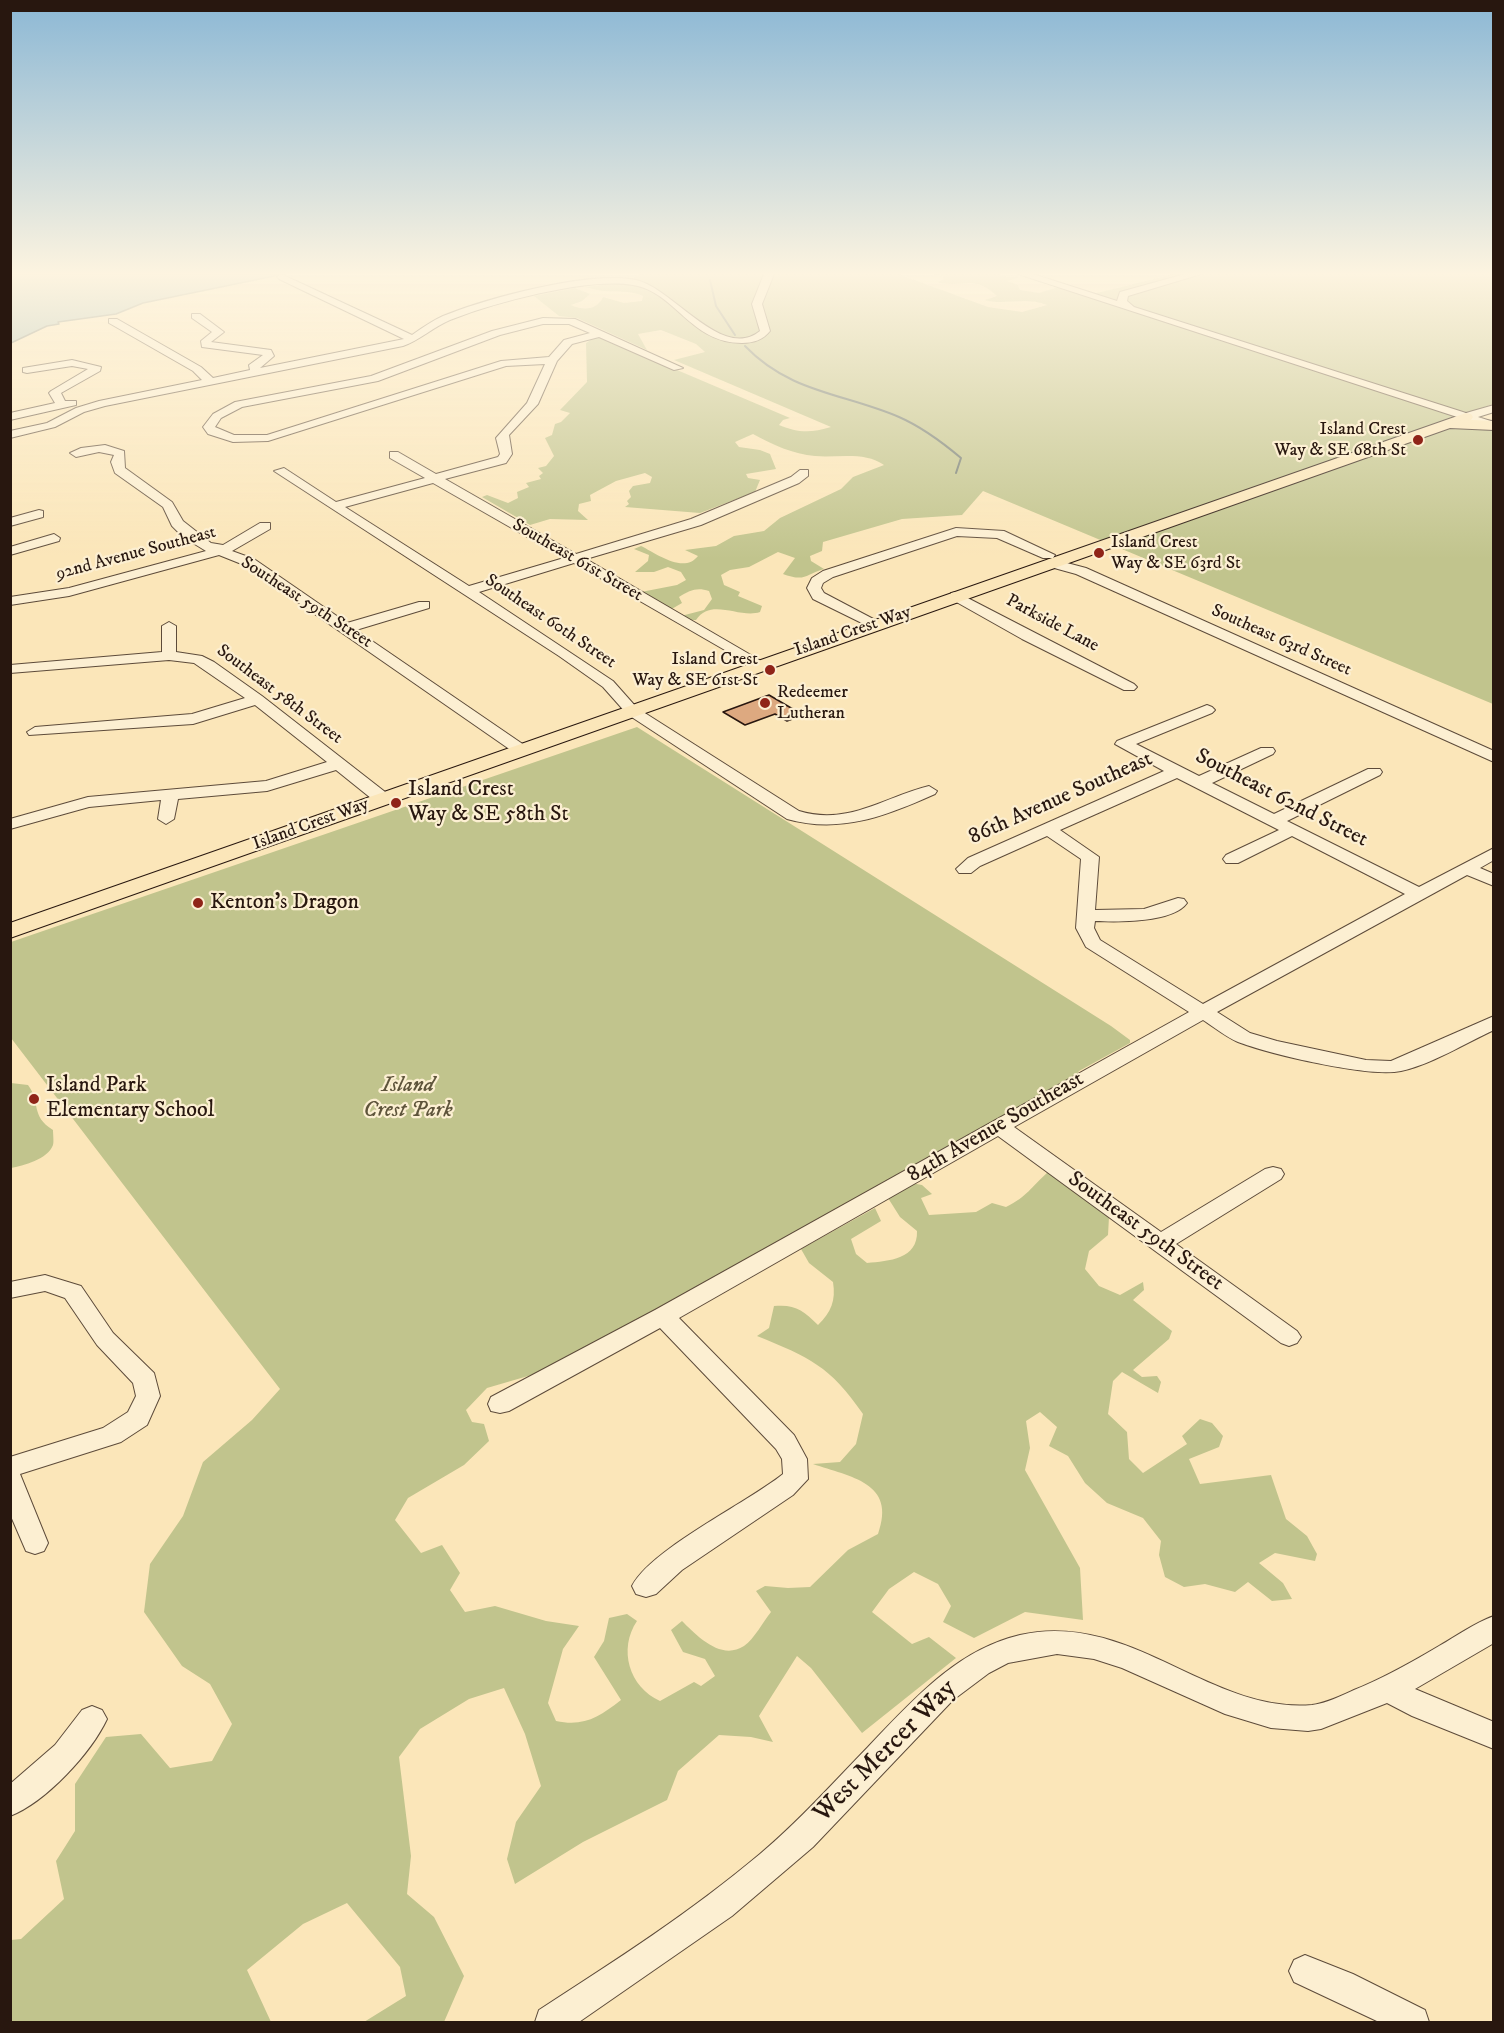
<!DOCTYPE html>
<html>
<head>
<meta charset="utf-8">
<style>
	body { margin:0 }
	#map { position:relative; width:1504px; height:2033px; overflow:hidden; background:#fbe6b9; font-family:"IM FELL DW Pica",serif }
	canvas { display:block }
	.frame { position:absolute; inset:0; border:12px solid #28170f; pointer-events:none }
</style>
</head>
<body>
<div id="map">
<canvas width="1504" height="2033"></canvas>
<div class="frame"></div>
</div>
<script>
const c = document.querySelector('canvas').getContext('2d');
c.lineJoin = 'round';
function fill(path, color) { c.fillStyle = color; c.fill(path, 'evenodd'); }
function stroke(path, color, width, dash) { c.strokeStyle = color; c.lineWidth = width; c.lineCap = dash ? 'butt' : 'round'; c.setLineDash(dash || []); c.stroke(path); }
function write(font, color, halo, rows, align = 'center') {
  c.font = font + ' "IM FELL DW Pica",serif'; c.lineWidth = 4.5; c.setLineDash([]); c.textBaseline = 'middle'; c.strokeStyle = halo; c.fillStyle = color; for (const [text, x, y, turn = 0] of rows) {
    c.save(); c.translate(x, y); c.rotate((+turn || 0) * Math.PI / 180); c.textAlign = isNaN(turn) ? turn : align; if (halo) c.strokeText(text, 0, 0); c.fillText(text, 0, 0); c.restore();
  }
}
fill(new Path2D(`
	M641,274H898L988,307L1022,312L1047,305C1024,296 1004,306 985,300L997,296C973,273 961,289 938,282L944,279L942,276L934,274H998C1006,278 1013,275 1021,277L1007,281L1018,285L1020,290L1039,293L1058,287L1085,296L1174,274H1493V404L1459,416L1493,428V704L983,491L962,515L902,519L823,542L822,551L810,556L811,561L824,569C804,575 806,582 783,574L795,558L778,552L749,567L730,570L721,575L724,585L740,592L738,596L762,606L760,612C740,619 711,597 696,620H689L681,616L704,610L712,599L709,591C697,587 690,590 679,597L682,603L670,610L641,592L677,585L686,580L681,572L668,567L654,572H635L648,561L649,555L634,549L641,546C657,554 684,574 698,556L685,550L716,546L734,536L764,531L780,518L841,489L853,477L884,465C865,451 837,458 815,456C793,454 773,445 753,434L735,442L739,447L760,450L770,454L776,469L746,474L748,478L760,480L755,492L700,513L625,507L629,504L627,501L631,497L629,491L633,486L650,483L652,477L645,473L616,481L590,495L591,501L579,504L578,511L588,520L550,519L530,525L482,497L487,495L508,503L518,498L517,492L529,487L526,483L541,479L539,476L543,473L538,468L546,466L554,456L545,438L552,435L555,424L561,422L570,413L560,410L587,382L586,343L597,336L790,418L783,420L779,425C798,433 811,433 831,427L674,360L705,352L696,344L661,330L638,334L647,350L577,318L559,316L534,296L575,288L590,294L582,301L571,305C582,310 597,311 603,297L624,303L642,301L643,296C628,288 607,295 586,287L624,282Z
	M637,727L1111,1026L1130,1040V1043L1079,1071L1075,1077L552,1369L487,1388L466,1410L472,1422L484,1424L489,1441L464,1465L408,1498L395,1520L421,1553L442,1545L460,1573L450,1590L465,1612L495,1606L546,1621L579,1626L563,1649L548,1703L556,1721C584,1727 599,1717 621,1700L594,1657L604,1641L609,1618L627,1614L637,1621C618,1649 629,1687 660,1701L694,1682L701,1686L715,1676L705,1659L683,1652L671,1630L682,1621C697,1636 721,1661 744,1646C754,1639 763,1622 771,1612L756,1591L765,1586L788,1588L810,1587L848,1550L878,1534C897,1482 850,1477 813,1464L840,1462L856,1444L863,1414C830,1366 809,1357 757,1336L769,1328L774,1306C795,1304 803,1310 818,1325C831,1312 836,1301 833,1282L809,1263L801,1249L875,1208L881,1221L851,1239L856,1254L867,1263C889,1261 918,1259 917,1231L900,1217L888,1198L911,1183L922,1185L932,1194L921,1198L929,1215L976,1212L992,1203L1006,1207C1028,1196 1030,1188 1048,1172L1109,1217L1108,1235L1089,1251L1085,1269L1099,1286L1120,1295L1143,1282L1144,1290L1133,1300L1172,1331L1169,1339L1133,1370L1142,1377L1157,1376L1161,1382L1158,1393L1122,1372L1113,1381L1108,1414L1127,1432L1129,1459L1143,1473L1187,1444L1182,1436L1200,1419L1212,1423L1223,1436L1219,1447L1189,1459L1200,1484L1271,1475L1286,1519L1307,1536L1317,1554L1315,1561L1275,1553L1259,1563L1283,1583L1292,1599L1272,1601L1248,1582L1235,1592L1205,1584L1184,1587L1165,1577L1159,1555L1161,1541L1143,1518L1107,1503L1085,1483L1068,1456L1049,1446L1057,1427L1040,1412L1026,1421L1030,1448L1025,1470L1080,1568L1083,1620L1025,1612L974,1638L943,1622L951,1606L938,1584L914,1572L889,1589L872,1612L912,1644L929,1637L956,1658L862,1733L811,1668L797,1656L759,1716L773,1742L751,1737L719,1735L678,1771L667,1800L583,1842L515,1884L507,1859L516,1822L541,1786L525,1734L504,1688L469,1699L420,1729L399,1757L411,1856L407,1894L434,1917L464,1976L444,2022H364L406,1996L400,1967L347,1903L303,1924L247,1970L271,2022H11V1940L21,1939L64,1899L56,1861L75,1831V1784L106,1737L141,1734L170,1768L212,1761L232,1724L210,1684L182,1666L144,1612L150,1564L183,1516L203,1462L252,1420L280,1389L11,1038V942Z
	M11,1083L28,1085C41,1102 30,1116 53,1130C53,1134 54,1142 53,1145C48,1159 23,1166 11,1168Z`), '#c1c48d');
const water = new Path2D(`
	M10,274H284L143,303L116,314L58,322L59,324L47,326L11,343Z`);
fill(water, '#a2bdb8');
stroke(water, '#717b74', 1.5);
stroke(new Path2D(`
	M710,280L716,306L735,335
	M745,346C790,393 843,393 899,417C922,427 942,442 961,458L956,473`), '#717b74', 2);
const building = new Path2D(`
	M769,695L803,715L787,721L775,714L745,725L723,712Z`);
fill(building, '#dda980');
stroke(building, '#28170f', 1.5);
const minor = new Path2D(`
	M281,274L412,335C422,328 432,321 443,316C487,298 591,270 636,280C673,288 722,362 760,331L752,304L764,274H774L762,304L770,331C763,340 753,343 742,343C690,343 676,292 633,285C588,277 493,303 450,320C433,327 420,340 403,346L105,406L84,412L55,427L10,438V431L47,423L76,408L99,401L202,380L193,371L109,323V319H117L201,367L213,378L250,370L249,365L263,355L202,347L201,341L212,332L192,318V314H200L224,332L211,342L271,350L274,356L260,368L404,339L279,279L277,277Z
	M1018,274H1033L1117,301L1120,292L1185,274H1201L1128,296L1127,301L1134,307L1466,413L1494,405V412L1478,417L1494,422V429Z
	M543,318L575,319L683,368L674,370L599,337L572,344L557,361L538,404L509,435L512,454L506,463L445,479L576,554L691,519L791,477L800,470H808V476L799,483L701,525L586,559L768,665L761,669L756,668L574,563L479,592L613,681L637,708L799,811C848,826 884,797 929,786L937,791L935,794C886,816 840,834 787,819L627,714L603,687L559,656L274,471L284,468L336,502L425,478L390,458V452H398L436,474L498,457L500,454L496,438L527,403L545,364L506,366L268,441L233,442L208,434L203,427L213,414L235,402L371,376L492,331ZM543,324H569L590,333L564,340L549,357L501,361L267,435H234L215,427L221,418L242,407L378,381L500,335ZM433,483L564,558L469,586L345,507Z
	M72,360L101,367L100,371L61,393L65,401H76V405L10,420V413L55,403L49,393L51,391L88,369L72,366L27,373L23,372V368Z
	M105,445L124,451L125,468L172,502L183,521L211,543L223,545L260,523H270V529L232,551L254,559L347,623L419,602H429V608L356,630L527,747L529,750L527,753H515L244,565L219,555L69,596L10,605V597L69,588L206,551L183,537L172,526L163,507L115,473L111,462L114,455L99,452L76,457L70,453L81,448Z
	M39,510L43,511V517L10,526V518Z
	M956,528L1004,531L1055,555L1053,558H1043L997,538L957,536L833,577L823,583L821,588L824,593L879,622V628L874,629L813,599L807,588L812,578L823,571Z
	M54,534L60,538L59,541L10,555V547Z
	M1052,559L1086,568L1494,751V762L1076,574L1047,566V560Z
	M956,592L1134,684L1137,687L1134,690H1124L1022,639L951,599V593Z
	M169,622L176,626V652L202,656L214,662L262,696L389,795L391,799L389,803H377L336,770L267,791L178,799L174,819L166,824L158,819L161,800L89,807L10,829V819L88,797L266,781L327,762L255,705L193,724L29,735L27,732L35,727L192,714L245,698L194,663L169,660L10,673V665L162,652V626Z
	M1207,705L1212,707L1215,710L1212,713L1136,744L1199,776L1261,748H1273L1275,751L1273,754L1212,783L1274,814L1368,769H1380L1382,772L1380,775L1287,821L1419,887L1494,848V860L1480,868L1494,874V886L1467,875L1217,1012L1250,1033L1277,1041L1366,1060L1391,1061L1494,1016V1030C1466,1043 1430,1065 1401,1071C1369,1078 1270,1054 1238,1042C1226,1037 1214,1027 1203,1020L1014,1127L1161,1232L1265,1169L1273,1167L1281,1169L1284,1174L1281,1179L1176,1244L1297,1331L1301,1337L1297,1343L1289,1346L1281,1343L998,1136L679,1318L794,1435L807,1459L808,1479L793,1495L682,1570L656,1594L646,1597L636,1594L632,1586C651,1549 747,1503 783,1474L782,1459L776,1449L660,1328L509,1411L500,1413L491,1411L488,1404L491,1397L655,1310L1189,1012L1086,947L1076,928L1081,859L1047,836L980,866L971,873H959L956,869L968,858L1164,771L1115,744L1117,741ZM1177,778L1279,830L1226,855L1223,859L1226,863H1238L1292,836L1405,894L1203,1004L1100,940L1094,928L1095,921C1117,922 1173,923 1187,903L1184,899L1178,898L1144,909L1095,910L1099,857L1060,830Z
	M45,1275L81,1286L113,1333L154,1373L160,1396L147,1425L121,1442L20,1474L48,1543L44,1551L35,1554L26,1551L10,1514V1457L103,1428L128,1412L136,1396L133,1383L97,1345L65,1298L45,1291L10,1298V1282Z
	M1494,1616V1643L1415,1689L1494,1722V1749L1412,1716L1387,1703L1321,1729L1308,1731L1271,1728L1225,1714L1122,1668L1094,1659L1057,1654L1008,1663L989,1673L953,1700L813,1847L732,1916L579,2022H535L539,2010C615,1961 691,1912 760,1854C799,1821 833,1783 868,1747C912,1701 956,1650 1020,1635C1130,1610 1210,1714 1312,1705C1327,1703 1341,1696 1354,1690C1384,1678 1412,1662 1439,1646C1457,1636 1474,1623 1494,1616Z
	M92,1706L102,1710L107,1719C91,1753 46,1802 10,1816V1784L55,1745L82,1710Z
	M1305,1955L1353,1974L1425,2010L1429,2022H1379L1294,1982L1289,1971L1294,1960Z`);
const major = new Path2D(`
	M1466,413L1471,414L1473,417L1471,420L1494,421V430L1450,428L10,938V923Z`);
stroke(minor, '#5d4b3a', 2);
stroke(major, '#28170f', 2);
fill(minor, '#fcefd2');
fill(major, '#fbe6b9');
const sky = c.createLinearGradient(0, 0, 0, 559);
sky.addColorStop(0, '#8cb8d5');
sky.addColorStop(0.49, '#fdf4e0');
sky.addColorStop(1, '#fdf4e000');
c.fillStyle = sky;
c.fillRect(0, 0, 1504, 559);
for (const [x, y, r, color] of [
	[1418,440,6,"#8f2418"],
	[1099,553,6,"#8f2418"],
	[770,670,6,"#8f2418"],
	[765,703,6,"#8f2418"],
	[396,803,6,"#8f2418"],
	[198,903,6,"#8f2418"],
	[34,1099,6,"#8f2418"]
]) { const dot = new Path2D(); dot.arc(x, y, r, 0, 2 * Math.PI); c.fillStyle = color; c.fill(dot); stroke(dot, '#fcefd2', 2); }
write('18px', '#28170f', '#fcefd2', [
	["Island Crest",1406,430],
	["Way & SE 68th St",1406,451],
	["Island Crest",1111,543,"left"],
	["Way & SE 63rd St",1111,564,"left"],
	["Island Crest",758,660],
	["Way & SE 61st St",758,681],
	["Redeemer",777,693,"left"],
	["Lutheran",777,714,"left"]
], 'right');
write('18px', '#28170f', '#fcefd2', [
	["92nd Avenue Southeast",136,554,-15],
	["Southeast 61st Street",577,561,30],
	["Southeast 59th Street",306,603,33],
	["Southeast 60th Street",550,622,34],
	["Parkside Lane",1052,624,28],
	["Island Crest Way",853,632,-19],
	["Southeast 63rd Street",1281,641,24],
	["Southeast 58th Street",279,695,37],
	["Island Crest Way",311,825,-20]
]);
write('22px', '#28170f', '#fcefd2', [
	["Island Crest",408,790],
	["Way & SE 58th St",408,815],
	["Kenton's Dragon",210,903],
	["Island Park",46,1086],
	["Elementary School",46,1111]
], 'left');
write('22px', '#28170f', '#fcefd2', [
	["86th Avenue Southeast",1061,799,-24],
	["Southeast 62nd Street",1281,799,27],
	["84th Avenue Southeast",996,1128,-30],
	["Southeast 59th Street",1145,1232,36]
]);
write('italic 22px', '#5e543b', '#fcefd2', [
	["Island",408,1086],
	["Crest Park",408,1111]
]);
write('27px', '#28170f', '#fcefd2', [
	["West Mercer Way",886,1752,-45]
]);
</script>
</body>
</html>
